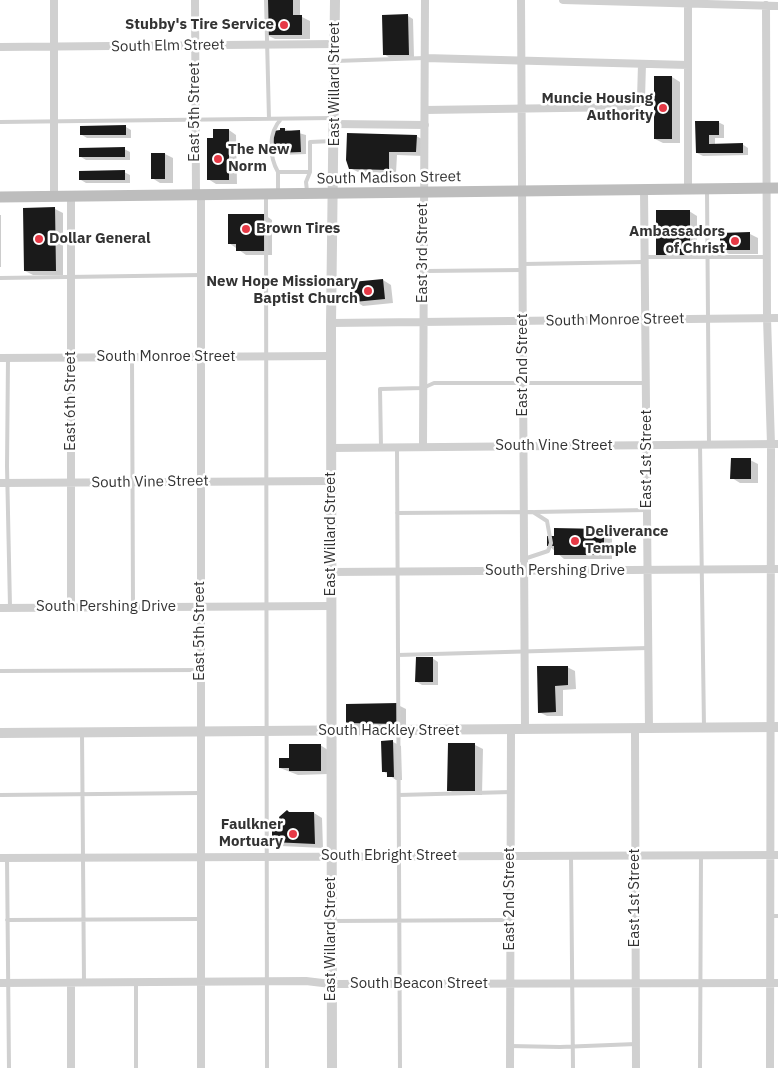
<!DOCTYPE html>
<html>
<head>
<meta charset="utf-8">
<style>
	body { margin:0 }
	canvas { display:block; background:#fff }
</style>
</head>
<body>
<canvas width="778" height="1068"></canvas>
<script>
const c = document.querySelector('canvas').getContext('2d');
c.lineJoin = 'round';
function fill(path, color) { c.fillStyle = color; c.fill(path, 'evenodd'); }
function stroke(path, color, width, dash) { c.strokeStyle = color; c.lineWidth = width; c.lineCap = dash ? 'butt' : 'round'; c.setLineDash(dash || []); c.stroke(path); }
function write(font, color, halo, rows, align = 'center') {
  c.font = font + ' "IBM Plex Sans",sans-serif'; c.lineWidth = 5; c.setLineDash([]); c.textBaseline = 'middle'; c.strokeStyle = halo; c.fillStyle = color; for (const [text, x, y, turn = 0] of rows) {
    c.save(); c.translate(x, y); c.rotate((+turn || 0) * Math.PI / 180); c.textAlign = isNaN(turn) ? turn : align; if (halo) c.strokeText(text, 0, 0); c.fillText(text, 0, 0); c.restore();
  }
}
fill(new Path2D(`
	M267,0H300V16L310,21V39H275L267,35Z
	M408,16L413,19L414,57L390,58L384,54Z
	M672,77L680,82V143H663L655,139Z
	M718,122L724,125V138H715V145L742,144L748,148V155L703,156L697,153L696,123Z
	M126,127L131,130V138H87L82,135Z
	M284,129L306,135V154L281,155L275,152Z
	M229,130L236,135L237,184H216L208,179L214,139Z
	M416,136L424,140V156L397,155L396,173L358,172L350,168Z
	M124,149L130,152V160H86L81,157Z
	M165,154L173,158V183H160L152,178Z
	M124,172L130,175V183H86L81,180Z
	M55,209L63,213V275H33L25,271Z
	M689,211L697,216V259L665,258L657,254Z
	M0,215H1V267H0Z
	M265,215L272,220V255H246L229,243Z
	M750,234L758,238V254H729L721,249Z
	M383,280L391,285L393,303L363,306L355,301L353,283Z
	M750,460L758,464V483H740L732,478Z
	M604,530L612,534V559H564L548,545Z
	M432,658L438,662V685H422L417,682Z
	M539,667H567L575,671L576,689L563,690V716H547L539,712Z
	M398,705L406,709V728L355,727L347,722Z
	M383,742H393L401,746L402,780H396L383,771Z
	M320,745L328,750V774L298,775L280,768L290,760Z
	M475,745L483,749L482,795H457L449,790Z
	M314,813L322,818L323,848L281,846L273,841L290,814Z`), '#0003');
fill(new Path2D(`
	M266,0H293V15H302V35H266Z
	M408,14L409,55H383L382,15Z
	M654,76H672V139H654Z
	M695,121H719V135H709V144L743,143V153H696Z
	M126,125V135H80V126Z
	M280,128H285V131L300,130L301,152L274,153L273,131L280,130Z
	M213,129H229V180H207V138H213Z
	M347,133L417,135L416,152H389V170L349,169L346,160Z
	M125,147V157H79V148Z
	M151,153H165V179H151Z
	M125,170V180H79V171Z
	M55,207L56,271H24L23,208Z
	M656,210H690V255H656Z
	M228,214H265V251H236V244H228Z
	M750,232V250H720V233Z
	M383,279L385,299L354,302L352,282Z
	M731,458H751V479H730Z
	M554,528L604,529V555H554V546H547V536H554Z
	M416,657H433V682H415Z
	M537,666H568V685L555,686L556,712L538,713Z
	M398,703V724L346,723V704Z
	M393,740L394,777H387V772H382L381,741Z
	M448,743H475V791H447Z
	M289,744H321V771H289V768H279V758H289Z
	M287,810L289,812H314L315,844L272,842V825H281L279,817Z`), '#1a1a1a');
stroke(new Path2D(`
	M266,0L269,119
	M335,61L425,58
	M0,122L333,118
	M278,172C269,156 268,133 281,119
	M278,191V172H310V142L333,141
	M307,191L306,182L310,172
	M707,191L709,444
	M266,196L267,1068
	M646,257H767
	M523,264L645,262
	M425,271L522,270
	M0,278L201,275
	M132,357L133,607
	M8,358L7,466L10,607
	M700,445L704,728
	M381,447L380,389L423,388L434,383H646
	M397,448L400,1068
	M535,512L647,510
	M397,513L533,512L547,521L551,543L548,551L524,559
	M398,655L648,648
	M0,671L200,670
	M82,733L84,983
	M0,795L200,793
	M399,795L511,792
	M571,856L573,1068
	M7,858L9,1068
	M770,916H778
	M7,920L200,919
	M333,921L511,920
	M136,982V1068
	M510,1046L560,1047L636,1044
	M700,1068L701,855`), '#d0d0d0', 4);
stroke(new Path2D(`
	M195,0L196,195
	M521,0L525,729
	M563,0L778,6
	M766,5L767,318L771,444L770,1068
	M0,47L335,44
	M425,58L688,65
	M425,110L630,107L635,106L641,99L642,64
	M335,124L425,125
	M688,189V4
	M644,190L649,729
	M201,194V1068
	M71,195V607
	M54,196V0
	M331,323L778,318
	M0,358L331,356
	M423,446L425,0
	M331,448L778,444
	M0,483L331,481
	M331,572L778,569
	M0,608L331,606
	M635,729L636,1068
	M0,858L778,855
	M0,983L306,981L331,984L778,983
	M71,983V1068
	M510,1068L511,730`), '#d0d0d0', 8);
stroke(new Path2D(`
	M0,733L778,727
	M332,1068L331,323L335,0`), '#d0d0d0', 10);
stroke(new Path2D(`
	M0,197L778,188`), '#bdbdbd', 11);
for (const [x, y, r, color] of [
	[284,25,5,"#e63946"],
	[663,108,5,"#e63946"],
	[218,159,5,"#e63946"],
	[246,229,5,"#e63946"],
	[39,239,5,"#e63946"],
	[735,241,5,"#e63946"],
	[368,291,5,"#e63946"],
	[575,541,5,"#e63946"],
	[293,834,5,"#e63946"]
]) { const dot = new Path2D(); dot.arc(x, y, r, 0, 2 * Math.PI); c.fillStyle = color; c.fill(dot); stroke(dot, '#fff', 2); }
write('bold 15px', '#333', '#fff', [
	["Stubby's Tire Service",274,25],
	["Muncie Housing",653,99],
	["Authority",653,116],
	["The New",228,150,"left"],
	["Norm",228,167,"left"],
	["Brown Tires",256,229,"left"],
	["Ambassadors",725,232],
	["of Christ",725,249],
	["Dollar General",49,239,"left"],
	["New Hope Missionary",358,282],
	["Baptist Church",358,299],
	["Deliverance",585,532,"left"],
	["Temple",585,549,"left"],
	["Faulkner",283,825],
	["Mortuary",283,842]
], 'right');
write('15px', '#333', '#fff', [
	["South Elm Street",168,46,-1],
	["East Willard Street",335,84,-90],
	["East 5th Street",195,112,-90],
	["South Madison Street",389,178,-1],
	["East 3rd Street",423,253,-90],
	["South Monroe Street",615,320,-1],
	["South Monroe Street",166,357],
	["East 2nd Street",523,365,-90],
	["East 6th Street",71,401,-90],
	["South Vine Street",554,446],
	["East 1st Street",647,459,-90],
	["South Vine Street",150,482,-1],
	["East Willard Street",331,534,-90],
	["South Pershing Drive",555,571],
	["South Pershing Drive",106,607],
	["East 5th Street",200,631,-90],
	["South Hackley Street",389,731],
	["South Ebright Street",389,856],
	["East 1st Street",635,898,-90],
	["East 2nd Street",510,899,-90],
	["East Willard Street",331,939,-90],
	["South Beacon Street",419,984]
]);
</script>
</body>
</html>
